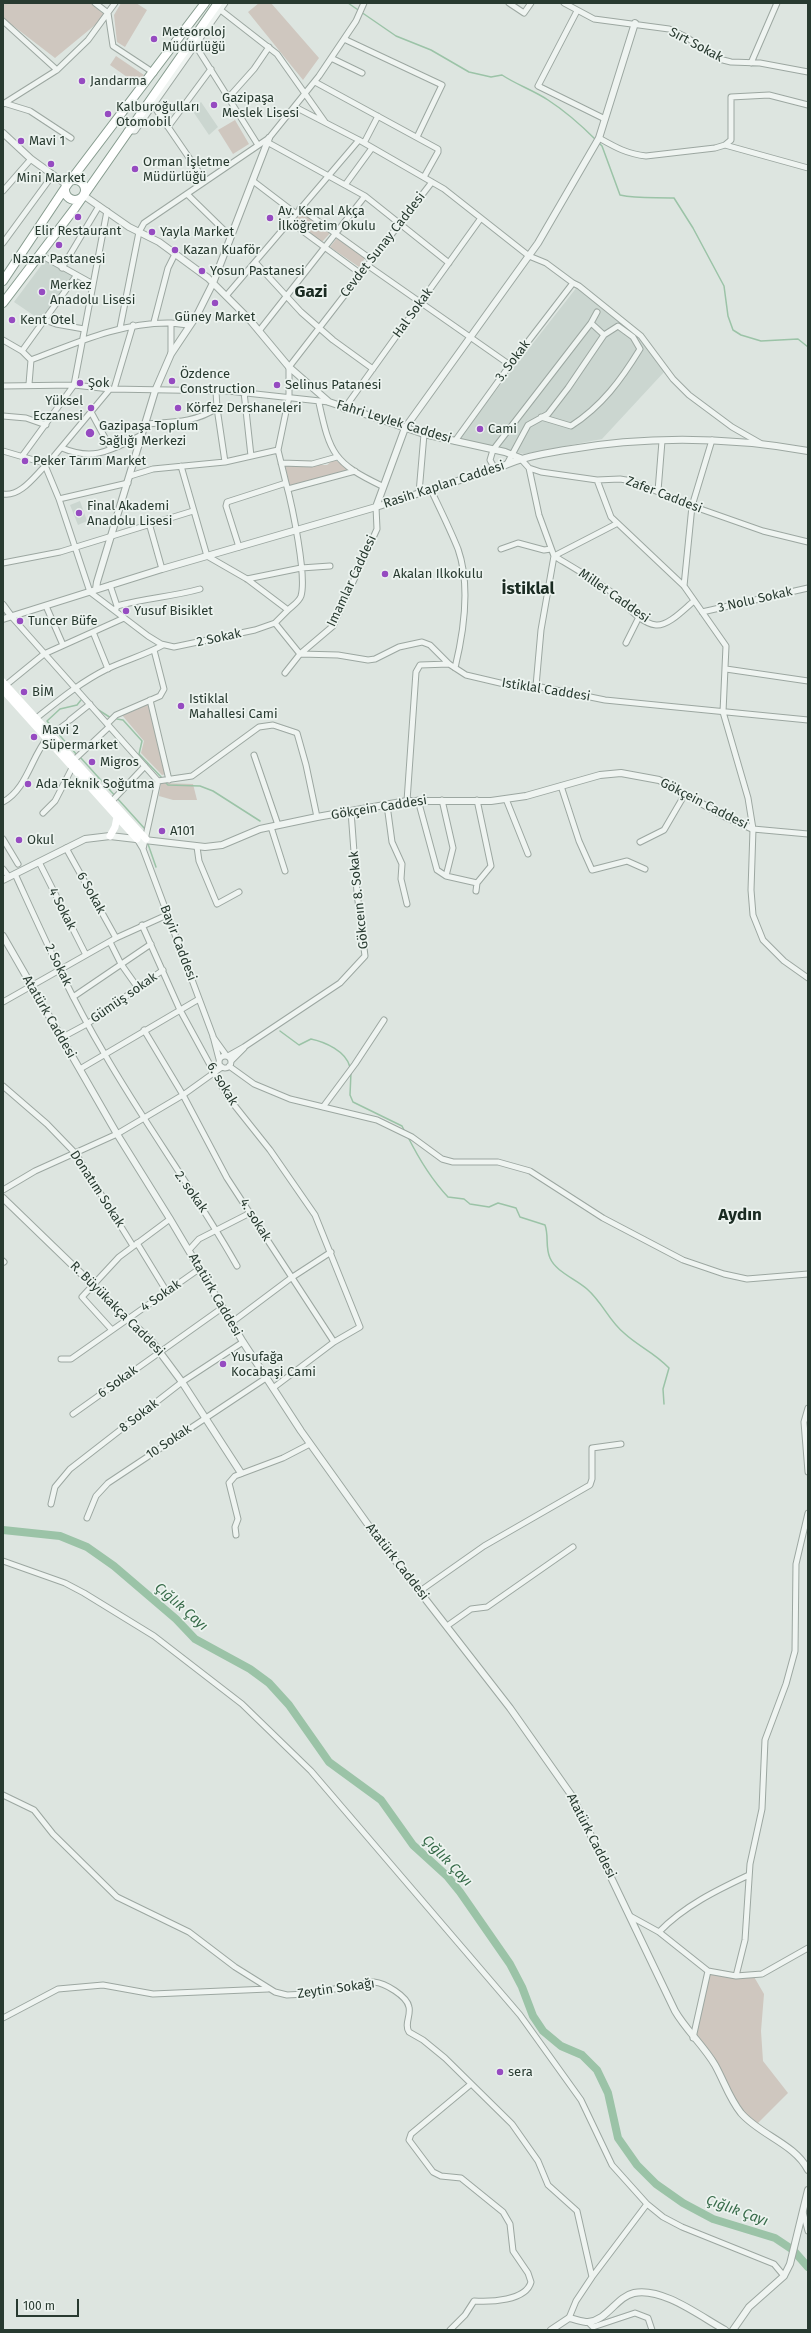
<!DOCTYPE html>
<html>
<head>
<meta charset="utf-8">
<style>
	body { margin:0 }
	#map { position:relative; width:811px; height:2333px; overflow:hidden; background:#dde5e0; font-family:"Fira Sans",sans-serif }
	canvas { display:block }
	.frame { position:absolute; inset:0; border:4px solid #283a30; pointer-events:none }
	.scale { position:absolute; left:16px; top:2299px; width:63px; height:18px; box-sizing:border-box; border:2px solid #283a30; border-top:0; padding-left:5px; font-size:12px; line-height:14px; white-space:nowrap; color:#283a30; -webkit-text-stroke:3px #ecf3ef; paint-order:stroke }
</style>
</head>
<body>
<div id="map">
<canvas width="811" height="2333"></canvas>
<div class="frame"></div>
<div class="scale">100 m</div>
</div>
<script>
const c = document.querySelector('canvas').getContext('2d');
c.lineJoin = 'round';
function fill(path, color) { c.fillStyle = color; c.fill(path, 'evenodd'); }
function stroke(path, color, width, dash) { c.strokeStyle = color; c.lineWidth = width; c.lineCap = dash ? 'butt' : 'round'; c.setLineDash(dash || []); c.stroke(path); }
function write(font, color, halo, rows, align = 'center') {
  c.font = font + ' "Fira Sans",sans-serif'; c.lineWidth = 3.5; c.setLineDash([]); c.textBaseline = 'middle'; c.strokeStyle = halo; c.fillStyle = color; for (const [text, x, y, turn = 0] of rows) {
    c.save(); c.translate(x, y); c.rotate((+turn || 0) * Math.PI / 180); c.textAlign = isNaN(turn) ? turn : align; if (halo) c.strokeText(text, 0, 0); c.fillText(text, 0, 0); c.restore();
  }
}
fill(new Path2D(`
	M201,102L218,127L209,135L192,110Z
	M46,259L74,277L42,321L14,302Z
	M577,287L639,338L665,371L602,439L524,454L458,439Z
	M80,501L87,521L78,525L70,505Z`), '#cbd6d0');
fill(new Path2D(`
	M3,3H91L106,16L55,58L3,18Z
	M121,3H136L147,10L125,47L117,42L114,15Z
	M259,3H271L319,58L303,80L248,12Z
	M116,56L144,75L137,84L110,65Z
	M235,120L249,144L233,154L218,130Z
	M300,210L332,231L322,242L292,220Z
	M337,238L365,258L359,267L330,247Z
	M334,459L349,470L290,487L284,465H327Z
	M149,703L166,774L162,775L141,753L144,741L122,715Z
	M161,783L193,784L197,800H173L159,796Z
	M708,1971L753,1975L764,1994L761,2031L763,2061L788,2093L755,2126L742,2113L716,2067L693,2038Z`), '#cfc7bf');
stroke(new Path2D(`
	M348,3L396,36L431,50L469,72L491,77L502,75C517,85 533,90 548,100C565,111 582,126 596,140
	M599,143L602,146L620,195C638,199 656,197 674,198L693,228L724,286L728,316L733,330L741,335L761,341L798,339L808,347
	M97,709L111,718
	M117,719L123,720L142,741L139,754L163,779
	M77,755L47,721L60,709L77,705L81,700
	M80,757L145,829
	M165,782L168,785L200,786L213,791L260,821
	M148,844L156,867
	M280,1031L299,1045L311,1039C325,1042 346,1051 350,1067
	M351,1072L350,1095L353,1102L402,1126L405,1132
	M408,1137C419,1159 431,1179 448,1197L464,1199L470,1204L489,1207L498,1203L516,1208L520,1217L545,1225C549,1236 545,1247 550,1258C556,1272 576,1279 587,1289C603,1303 609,1321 624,1333C639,1347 654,1352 669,1368L663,1389L664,1404`), '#9bc3a7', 1.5);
stroke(new Path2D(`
	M3,1530L60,1536L87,1547L114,1566L176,1619L195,1639L250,1669L269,1683L289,1705L329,1762L381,1800L413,1845L447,1876L460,1892L510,1964L522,1987L533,2016L543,2031L561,2046L582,2055L597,2070L608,2093L618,2138L637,2165L656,2184L683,2203L713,2219L775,2238L793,2250L808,2267`), '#9bc3a7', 8);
const pedestrian = new Path2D(`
	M51,734L70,720`);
const minor = new Path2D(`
	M95,3L108,13L113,46L154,73
	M509,3L524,13L531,3
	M564,3L594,19L669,29L686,37L719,59L731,62L760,63L808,72
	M218,8L277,54L325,122
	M577,11L538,86L605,119
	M3,21L57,70
	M344,39L442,85L417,137
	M194,43L258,145
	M331,58L362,73
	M751,63L777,3
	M315,82L438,149V152L424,177
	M229,97L254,69L269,47
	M4,103L30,111L71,138
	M3,104L57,70L88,40L115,3
	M153,105L205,181
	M295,107L359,140L444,189L529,256L546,263L573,283L579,286L641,336L673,379L689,395L732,427L760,443
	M168,127L211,69
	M127,131H135L225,3
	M599,138C615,147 627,154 646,156L715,148L725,145L731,140V97L769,95L808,105
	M267,142L365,196L449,263
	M364,143L378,116
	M725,145L808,168
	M253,181L295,213
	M345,185L372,148
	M3,191L31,159
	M187,194L230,236
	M300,208L372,260
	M289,221L361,274
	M3,243L52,176
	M39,254L93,284
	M255,262L301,312L333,340L373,369
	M367,265L510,365
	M62,268L99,206
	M226,296L359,140
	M45,320L56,324L84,329
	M154,322L168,268L175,254
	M591,323L597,312
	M120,328L139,232L144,223L269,138L319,76L356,21L364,3
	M259,331L365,196
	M3,340L22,351L31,360
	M22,351L76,276
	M171,354V323L188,325
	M31,360C76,343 121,322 171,323
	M29,384L31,360
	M3,386L74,385L110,389L228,391L329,402
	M114,389L133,325
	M244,392L251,456
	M319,403C330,454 334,463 382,486
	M217,408L225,462
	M344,409L481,218
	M91,412L111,449
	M3,416L26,418L46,425
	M541,417L571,426C602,406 621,380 640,349L633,337L618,326L604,335
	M145,424C171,422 195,423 217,408L216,391
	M455,441L510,365L573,283
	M62,448C95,462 112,449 142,435
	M3,451L44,463L50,461L110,389
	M23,455L74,385L107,211
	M520,458L529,468L541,472L597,480L620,479L632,481L692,506L763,531L808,542
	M44,463L59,499L90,592L148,636L161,644L174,647L255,630L275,623
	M281,463L312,464L337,457
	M181,466L207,556L247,579L288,610L275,623L300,654L333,626L377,529L376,507
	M529,468L539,515L554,556L541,630L536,686
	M495,469L490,460L493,450L591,323L604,335L568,388L548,414L528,425L507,464
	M130,476L153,469L225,462L278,450
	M597,480L611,517L684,586L726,646L723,712L748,798L753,829L751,890L753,915L763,940L784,961L808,978
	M286,483L278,450L289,397V367L432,182
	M288,489L355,471
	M431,490C440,509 450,529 458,549C471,586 464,631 455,668
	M658,491L662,441
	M419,493L424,434
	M3,494C20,497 34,477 45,466
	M59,499L128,483
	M149,523L162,569
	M239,547L226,506L227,502L286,483C292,505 307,576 301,596C299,602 292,606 288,610
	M501,549L518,543L544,550L551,549
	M554,556C574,568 595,580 614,594C626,604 639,623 656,625C669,626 685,608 694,601
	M554,556L616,524
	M3,563L60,552L193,511
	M247,579L301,568L330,566
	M110,585L117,606L116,609
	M684,586L692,506L712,440
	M46,606L63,645
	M117,606C144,598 172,597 200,589
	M702,612L808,588
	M11,616L158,781
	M93,632L108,669
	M626,643L639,617
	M726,669L808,681
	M285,673L300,654L338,655L368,660L375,659L399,647L422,642L430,645L449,664L466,675L517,687L536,686L605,700L808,720
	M6,685L44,654L124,618
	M150,700L169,780
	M34,720C58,701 79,683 107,669C126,660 145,655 163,645
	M70,720L90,704
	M107,724L116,715L160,696L164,689L154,650
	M254,755L278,825
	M74,760L109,727
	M561,786L579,841L592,870L627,861L645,869
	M506,799L528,854
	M418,800L437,870L446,876L477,883
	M442,800L453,848L446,876
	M112,801L145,766
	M407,801L416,672L420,665L449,664
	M3,802C27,789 31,757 48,737
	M387,805L392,842L402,864L401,879L407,904
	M43,813L55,801L72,768
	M271,827L285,871
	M753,829L808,834
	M3,839L18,864
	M137,839L143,849L213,1036L219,1059
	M640,842L664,830L685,794
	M197,847L199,861L217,904L239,892
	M66,848L116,938
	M143,849L158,781L192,776L259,727L273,725L297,733L306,765L317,817
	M39,862L86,955
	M3,869L9,877
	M15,874C43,935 70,996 104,1053C146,1126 196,1193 237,1266
	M476,891L477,883L491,866L477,800
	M142,925L180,1010L227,1096L270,1150L315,1215L360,1327L334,1342L273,1388
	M110,942L121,964L138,988
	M73,997L151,944
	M3,1002L116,938L167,915
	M144,1030L183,1095L227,1178L334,1342
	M213,1037L226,1055
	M61,1038L87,1024L163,970
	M219 1062a6 6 0 1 1 12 0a6 6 0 1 1-12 0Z
	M228,1056L244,1047L340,983L365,956L357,893L351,811
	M231,1061L244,1048
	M229,1066L254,1084L290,1099L377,1120L412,1137L442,1159L453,1162H498L530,1171L603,1218L683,1260L724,1274L747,1279L808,1274
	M80,1069L199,999
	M3,1086L47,1124L76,1154L133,1246
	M323,1107L355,1064L384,1020
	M3,1190L35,1171L117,1134L183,1095L222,1067
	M137,1243L167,1292
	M189,1250L199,1239L250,1213
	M3,1261L4,1262
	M231,1323L291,1278L331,1252
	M112,1330L82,1297L119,1257L170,1219
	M61,1359H71L199,1269
	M808,1408L804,1422L808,1472
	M73,1414L222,1308
	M51,1504L55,1487L70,1469L182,1382L243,1342
	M87,1518L96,1496L108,1483L266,1378
	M236,1535L235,1527L238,1519L229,1483L235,1476L283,1458L310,1444
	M3,1561L65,1583L84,1593L154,1636L242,1704L311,1771L520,2015L581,2100L612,2165L647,2204L663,2217L682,2227L774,2264L784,2276
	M420,1591L484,1546L590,1485L592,1479V1448L621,1444
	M447,1626L471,1609L487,1607L573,1547
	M3,1795L34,1810L53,1834L117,1897L189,1932L235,1967L275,1992L287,1995L306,1994L374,1982C385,1983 407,1996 409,2007C411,2016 404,2024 409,2032L423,2040L445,2058L512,2124L538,2161L548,2185L577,2211L592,2277L576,2301L569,2318
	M630,1916L659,1932L708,1971L736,1976L745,1940L750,1864L762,1809L765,1740L786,1684L795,1651L796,1564L808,1513
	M659,1932C684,1906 717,1890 749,1875
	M736,1976L762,1974L808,1948
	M3,2018L58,1989L103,1985L153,1994L268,1989
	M693,2038L708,1971
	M803,2212L808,2231
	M592,2277L647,2204
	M588,2322L593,2327L635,2313L648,2318L652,2330
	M450,2330L465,2315L474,2301C490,2302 526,2301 531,2282L528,2273L513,2251L510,2224L503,2212L461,2178L441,2176L433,2172L409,2140L411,2134L471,2084`);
const tertiary = new Path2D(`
	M3,133L31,159L67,185
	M83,195L129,227L159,242L208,278L249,319L289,367L329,402L424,434L505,452L520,458
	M376,507L405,428L538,243L599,138L635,23
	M96,589L97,582L155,391L171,354L197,315L213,283L269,138
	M3,605L11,616
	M3,619L162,569L376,507L501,467C522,457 542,454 565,450C645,436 728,437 808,451
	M3,880L85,839L110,836L205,847L222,845L260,829L317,817L407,801H491L526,796L600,775L621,773L659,780L724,816L753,829
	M3,936L117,1134L170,1219L243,1342L301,1431L374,1533L510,1708L572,1796L675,2011C686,2030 704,2046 715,2065C724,2081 729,2098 741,2113C760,2135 795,2144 808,2170
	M3,1198L153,1343L182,1382L241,1473
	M551,2330L569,2318C575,2319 582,2322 588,2322C608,2320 616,2297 634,2293C663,2287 701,2317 725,2330
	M733,2330L749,2307L784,2276L790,2264L808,2190`);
const trunk = new Path2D(`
	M65 190a10 10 0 1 1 20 0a10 10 0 1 1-20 0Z
	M3,281L67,185L205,3
	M3,303L75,208L218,3`);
stroke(pedestrian, '#9ca7a1', 5.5);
stroke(minor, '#9ca7a1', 7);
stroke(tertiary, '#9ca7a1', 8);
stroke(trunk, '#869b8e', 10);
stroke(pedestrian, '#eff4f1', 3.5);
stroke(minor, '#eff4f1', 5);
stroke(tertiary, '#eff4f1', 6);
stroke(new Path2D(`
	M3,682L146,839
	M3,690L117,817L115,827L110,836
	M117,817L137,839`), '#fff', 7);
stroke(trunk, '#fff', 8);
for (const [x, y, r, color] of [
	[154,39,4,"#964bc1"],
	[82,81,4,"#964bc1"],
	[214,105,4,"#964bc1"],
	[108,114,4,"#964bc1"],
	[21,141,4,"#964bc1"],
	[51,164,4,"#964bc1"],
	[135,169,4,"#964bc1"],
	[78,217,4,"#964bc1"],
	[270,218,4,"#964bc1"],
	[152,232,4,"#964bc1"],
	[59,245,4,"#964bc1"],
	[175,250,4,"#964bc1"],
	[202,271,4,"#964bc1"],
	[42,292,4,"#964bc1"],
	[215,303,4,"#964bc1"],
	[12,320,4,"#964bc1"],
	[172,381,4,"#964bc1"],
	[80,383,4,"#964bc1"],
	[277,385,4,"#964bc1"],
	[91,408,4,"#964bc1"],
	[178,408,4,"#964bc1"],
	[480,429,4,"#964bc1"],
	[90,433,5,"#964bc1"],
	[25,461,4,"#964bc1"],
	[79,513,4,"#964bc1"],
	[385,574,4,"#964bc1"],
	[126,611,4,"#964bc1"],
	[20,621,4,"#964bc1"],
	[24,692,4,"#964bc1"],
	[181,706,4,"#964bc1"],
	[34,737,4,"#964bc1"],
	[92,762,4,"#964bc1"],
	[28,784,4,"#964bc1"],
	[162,831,4,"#964bc1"],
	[19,840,4,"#964bc1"],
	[223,1364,4,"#964bc1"],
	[500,2072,4,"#964bc1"]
]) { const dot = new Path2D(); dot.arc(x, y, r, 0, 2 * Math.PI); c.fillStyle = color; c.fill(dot); stroke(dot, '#ecf3ef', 1.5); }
write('13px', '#283a30', '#ecf3ef', [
	["Meteoroloj",162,32],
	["Müdürlüğü",162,47],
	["Jandarma",90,81],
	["Gazipaşa",222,98],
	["Meslek Lisesi",222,113],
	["Kalburoğulları",116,107],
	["Otomobil",116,122],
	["Mavi 1",29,141],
	["Orman İşletme",143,162],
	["Müdürlüğü",143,177],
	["Mini Market",51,178,"center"],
	["Av. Kemal Akça",278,211],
	["İlköğretim Okulu",278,226],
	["Elir Restaurant",78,231,"center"],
	["Yayla Market",160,232],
	["Kazan Kuaför",183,250],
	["Nazar Pastanesi",59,259,"center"],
	["Yosun Pastanesi",210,271],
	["Merkez",50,285],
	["Anadolu Lisesi",50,300],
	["Güney Market",215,317,"center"],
	["Kent Otel",20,320],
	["Özdence",180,374],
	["Construction",180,389],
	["Şok",88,383],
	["Selinus Patanesi",285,385],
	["Yüksel",83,401,"right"],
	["Eczanesi",83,416,"right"],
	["Körfez Dershaneleri",186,408],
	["Gazipaşa Toplum",99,426],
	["Sağlığı Merkezi",99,441],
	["Cami",488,429],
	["Peker Tarım Market",33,461],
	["Final Akademi",87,506],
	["Anadolu Lisesi",87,521],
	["Akalan Ilkokulu",393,574],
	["Yusuf Bisiklet",134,611],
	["Tuncer Büfe",28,621],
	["BİM",32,692],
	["Istiklal",189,699],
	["Mahallesi Cami",189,714],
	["Mavi 2",42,730],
	["Süpermarket",42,745],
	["Migros",100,762],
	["Ada Teknik Soğutma",36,784],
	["A101",170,831],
	["Okul",27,840],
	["Yusufağa",231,1357],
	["Kocabaşi Cami",231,1372],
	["sera",508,2072]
], 'left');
write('13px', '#283a30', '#ecf3ef', [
	["Sırt Sokak",696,45,28],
	["Cevdet Sunay Caddesi",383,245,-52],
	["Hal Sokak",413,313,-54],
	["3. Sokak",513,361,-53],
	["Fahri Leylek Caddesi",394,422,17],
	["Rasih Kaplan Caddesi",444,485,-18],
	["Zafer Caddesi",664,495,21],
	["Imamlar Caddesi",352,581,-65],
	["Millet Caddesi",614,596,35],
	["3 Nolu Sokak",755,600,-13],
	["2 Sokak",219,638,-12],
	["Istiklal Caddesi",546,690,9],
	["Gökçein Caddesi",704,804,27],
	["Gökçein Caddesi",379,808,-9],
	["6 Sokak",91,893,61],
	["Gökceın 8. Sokak",359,900,-96],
	["4 Sokak",62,909,63],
	["Bayir Caddesi",178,943,69],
	["2 Sokak",58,965,64],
	["Gümüş sokak",124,998,-35],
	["Atatürk Caddesi",49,1017,60],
	["6. sokak",222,1084,59],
	["Donatım Sokak",97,1189,57],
	["2. sokak",191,1192,55],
	["4. sokak",255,1220,58],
	["Atatürk Caddesi",215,1295,60],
	["4 Sokak",161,1296,-35],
	["R. Büyükakça Caddesi",117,1309,45],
	["6 Sokak",118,1382,-36],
	["8 Sokak",139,1416,-38],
	["10 Sokak",169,1442,-34],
	["Atatürk Caddesi",397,1562,52],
	["Atatürk Caddesi",591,1836,63],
	["Zeytin Sokağı",336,1989,-8]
]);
write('italic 14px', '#366a48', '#ecf3ef', [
	["Çığlık Çayı",181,1607,41],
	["Çığlık Çayı",447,1861,46],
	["Çığlık Çayı",737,2211,20]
]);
write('bold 17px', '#1a2b22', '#ecf3ef', [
	["Gazi",311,292],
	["İstiklal",528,589],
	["Aydın",740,1215]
]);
</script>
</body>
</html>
